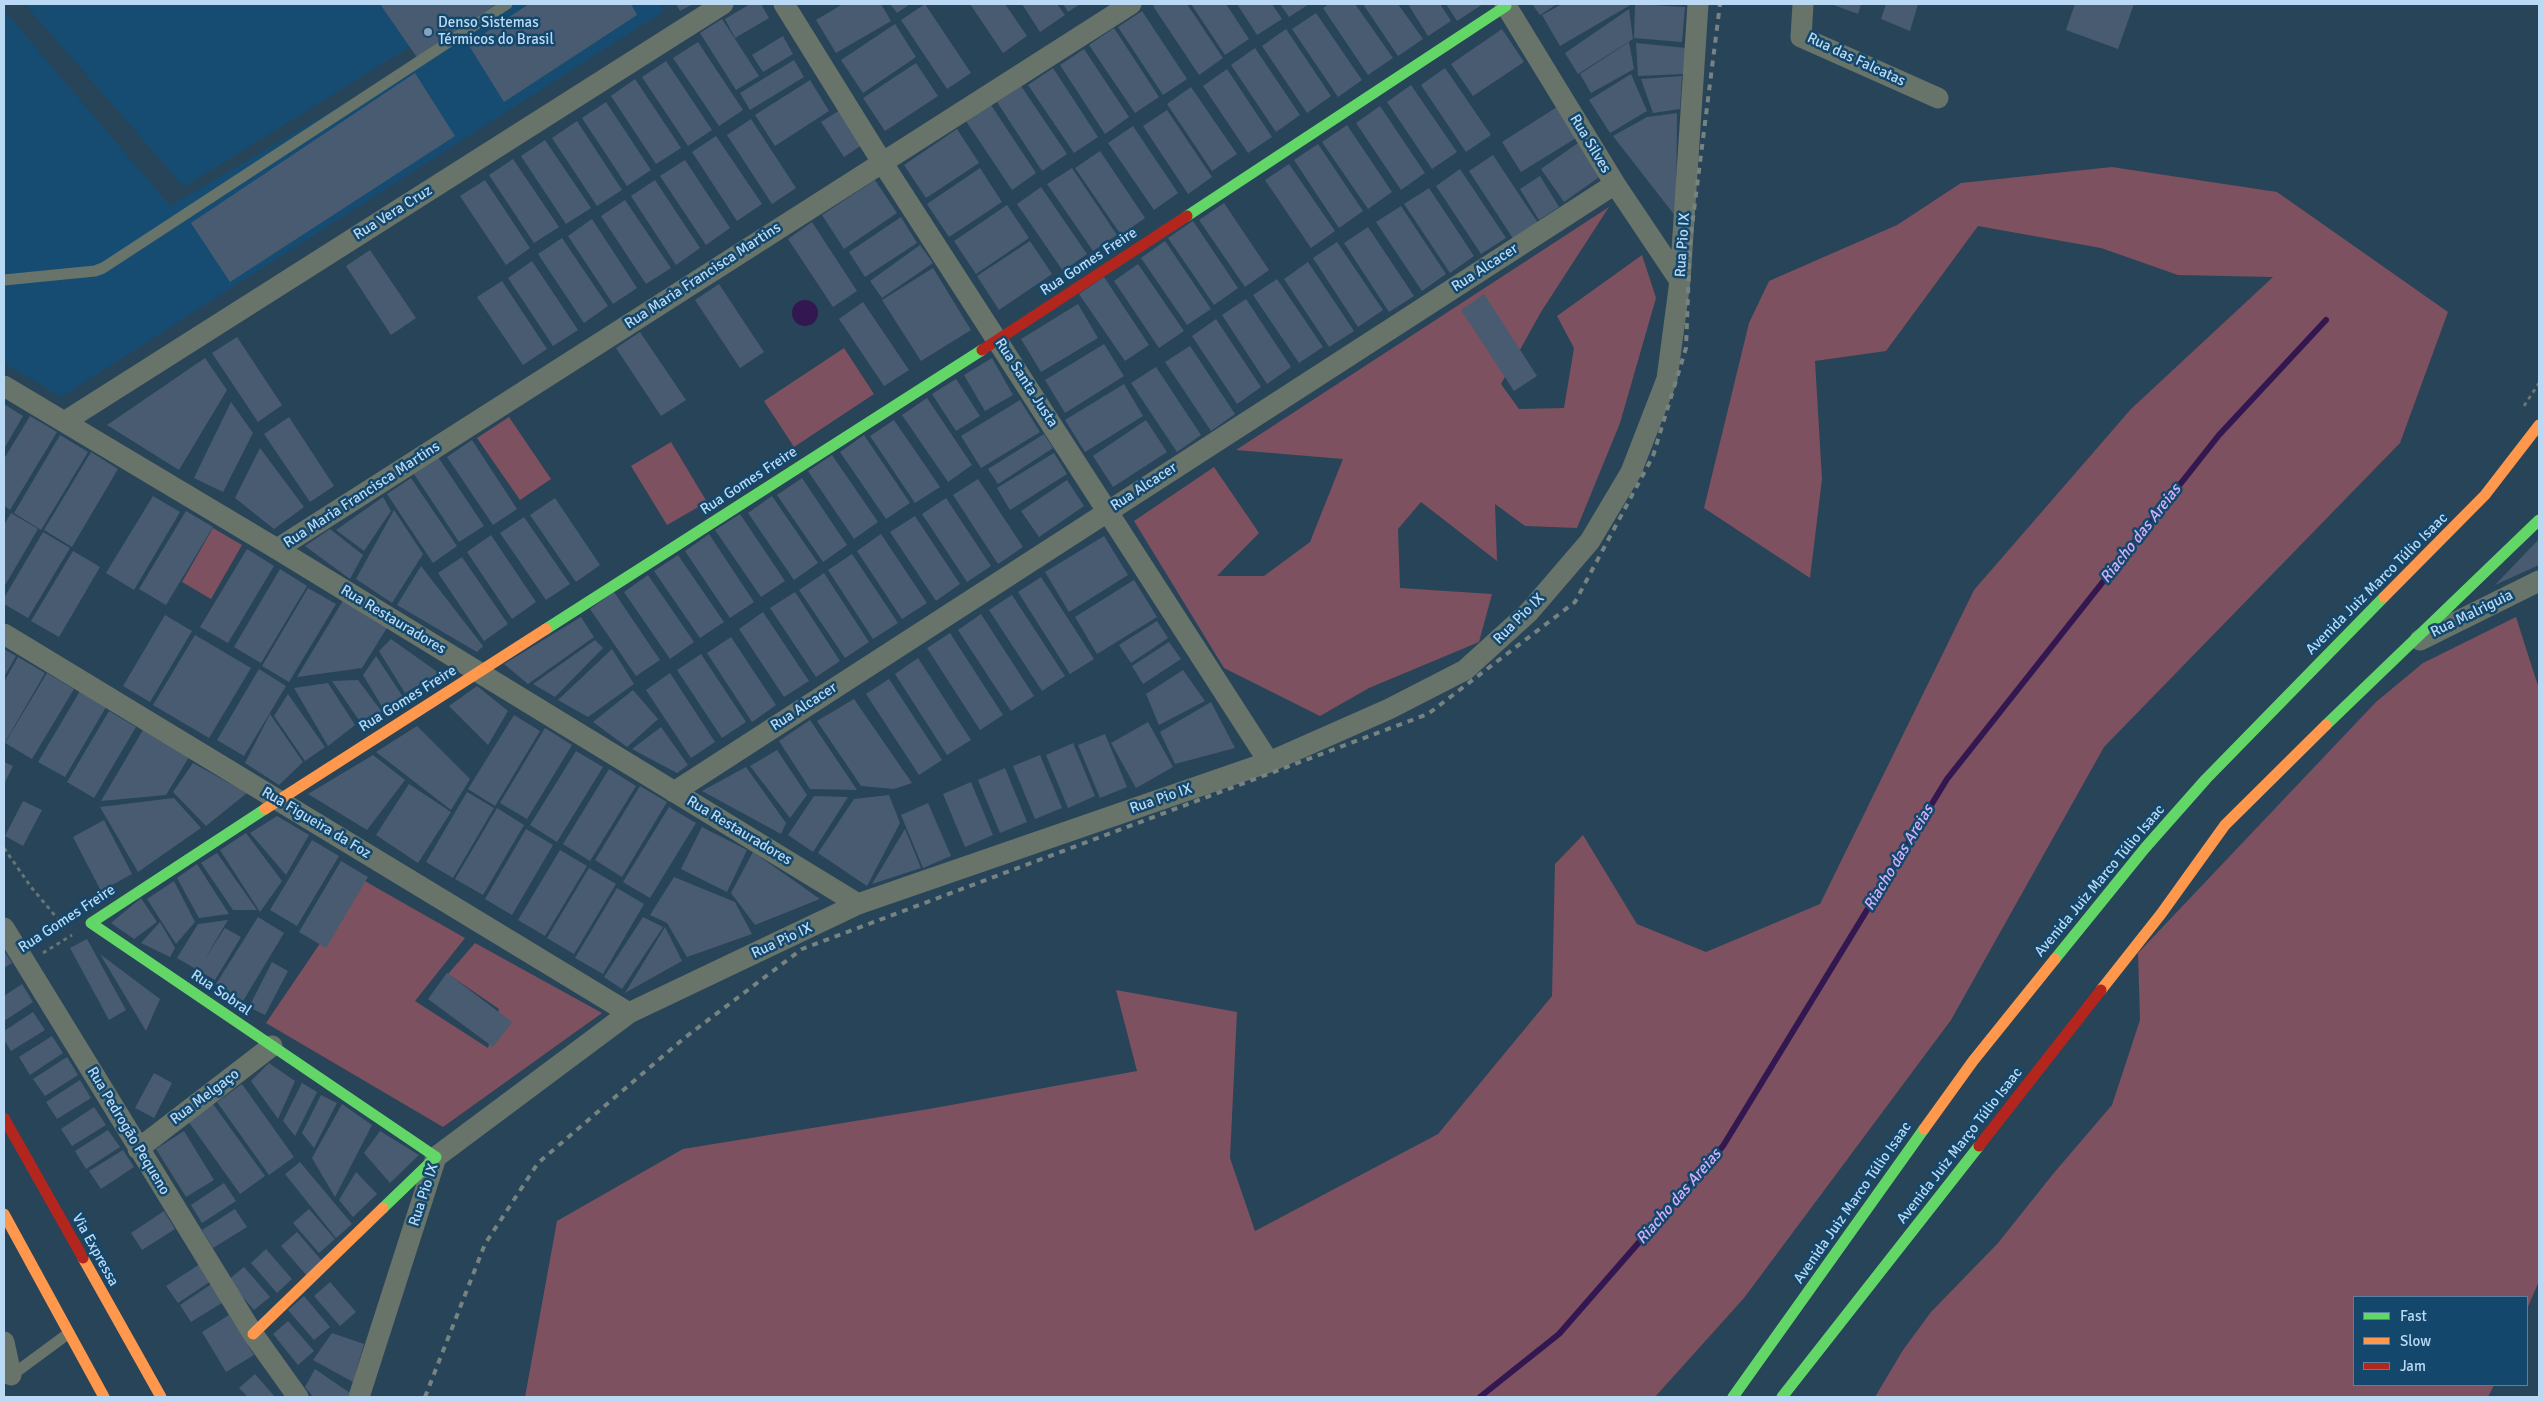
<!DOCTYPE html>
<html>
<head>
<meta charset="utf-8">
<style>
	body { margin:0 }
	#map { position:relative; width:2543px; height:1401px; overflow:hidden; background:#284458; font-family:Signika,sans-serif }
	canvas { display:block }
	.frame { position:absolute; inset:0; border:5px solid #b9d9f4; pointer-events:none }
	.legend { position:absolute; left:2353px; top:1296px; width:175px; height:90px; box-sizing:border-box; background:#14476c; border:1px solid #5681a2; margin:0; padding:6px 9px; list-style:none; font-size:15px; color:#b9d9f4 }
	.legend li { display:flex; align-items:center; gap:10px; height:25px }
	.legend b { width:25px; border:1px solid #5681a2 }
</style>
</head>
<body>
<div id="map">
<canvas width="2543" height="1401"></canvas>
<div class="frame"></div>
<ul class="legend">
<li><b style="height:6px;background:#63d668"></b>Fast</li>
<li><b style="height:6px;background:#ff974d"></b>Slow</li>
<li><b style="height:6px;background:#b3261e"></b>Jam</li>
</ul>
</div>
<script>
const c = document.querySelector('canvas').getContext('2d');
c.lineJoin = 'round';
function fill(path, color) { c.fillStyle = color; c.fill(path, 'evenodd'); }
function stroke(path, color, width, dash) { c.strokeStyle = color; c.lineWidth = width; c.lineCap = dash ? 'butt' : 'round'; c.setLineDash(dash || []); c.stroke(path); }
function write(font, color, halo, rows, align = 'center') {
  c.font = font + ' Signika,sans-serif'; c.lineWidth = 5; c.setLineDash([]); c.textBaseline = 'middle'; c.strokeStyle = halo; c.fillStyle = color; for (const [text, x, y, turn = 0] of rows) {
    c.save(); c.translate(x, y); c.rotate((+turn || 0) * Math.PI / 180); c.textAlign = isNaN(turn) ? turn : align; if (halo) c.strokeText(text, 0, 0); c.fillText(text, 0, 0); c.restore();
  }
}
fill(new Path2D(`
	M25,4H479L184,187Z
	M513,4H660L664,11L61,397L4,363V10L170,206Z`), '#164c72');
fill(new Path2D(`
	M2112,167L2277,192L2448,312L2400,443L2104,747L1951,1020L1744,1298L1655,1397H525L557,1221L683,1149L929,1109L1137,1071L1116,990L1237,1012L1230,1158L1255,1231L1438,1134L1552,996L1555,864L1583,835L1637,924L1706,952L1820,904L1974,590L2131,409L2273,277L2178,275L2101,248L1978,226L1886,351L1815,361L1822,479L1810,578L1704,508L1749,323L1769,281L1897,225L1961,183Z
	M1609,207L1541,312L1501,384L1519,409L1564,408L1574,348L1557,316L1642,255L1656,298L1620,423L1577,528L1525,526L1495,504L1497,561L1421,502L1398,529L1400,588L1492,594L1479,642L1369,688L1320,716L1224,668L1134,521L1214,467L1259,533L1217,576H1264L1310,542L1343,459L1236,450Z
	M844,348L874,394L794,447L764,401Z
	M509,417L551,479L520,500L477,438Z
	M671,442L707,502L667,525L631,466Z
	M213,528L242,545L211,599L182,582Z
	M2516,617L2539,689V1281L2527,1309V1297H2354V1385H2494L2488,1397H1875L1903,1350L1931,1312L1998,1243L2053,1174L2112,1105L2140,1020L2138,953L2376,702L2423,663Z
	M363,880L465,938L415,1001L488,1048L499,1009L448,974L475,943L602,1013L443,1127L266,1023Z`), '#7d515f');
fill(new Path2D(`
	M792 313a13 13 0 1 1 26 0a13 13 0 1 1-26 0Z`), '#331751');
stroke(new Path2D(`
	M1480,1397L1559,1334L1723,1146L1947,779L2219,435L2326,320`), '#331751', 6);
fill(new Path2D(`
	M380,4H496L418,59Z
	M529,4H631L637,15L504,102L468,44Z
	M676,4H693L680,11Z
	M750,4H761L769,18L735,38L725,19Z
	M843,4H881L891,21L836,53L816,20Z
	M890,4H910L897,13Z
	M925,4L971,73L947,89L901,20Z
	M970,4H1005L1027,36L1003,53Z
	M1022,4H1057L1065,15L1040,32Z
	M1063,4H1080L1068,12Z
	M1157,4H1187L1223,58L1199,75L1153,6Z
	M1191,4H1226L1249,39L1225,55Z
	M1237,4H1272L1282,19L1257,35Z
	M1280,4H1309L1289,17Z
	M1329,4H1355L1393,58L1368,75L1323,8Z
	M1363,4H1398L1423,39L1398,56Z
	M1413,4H1440L1451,21L1428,36L1409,6Z
	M1446,4H1483L1457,21Z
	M1532,4H1557L1540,15Z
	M1562,4H1632L1560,46L1542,15Z
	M1635,4L1685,7L1682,42L1634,38Z
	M1831,4H1861L1858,14Z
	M1886,4H1918L1910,31L1881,19Z
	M2075,4H2134L2118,49L2066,30Z
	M1629,9L1633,39L1578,74L1565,53Z
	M1142,11L1187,79L1163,95L1118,27Z
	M1316,13L1362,80L1338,97L1292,29Z
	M722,19L759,76L736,90L700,33Z
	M895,24L916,57L863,93L841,60Z
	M1114,28L1159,97L1135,113L1089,45Z
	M1286,29L1331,96L1307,113L1262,46Z
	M1502,29L1524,62L1473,96L1451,64Z
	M783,36L793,54L763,72L752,55Z
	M698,42L743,110L719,126L673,58Z
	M1629,42L1634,69L1591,93L1580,74Z
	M1636,43L1686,48L1684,74L1638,76Z
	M1255,48L1300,115L1276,132L1231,65Z
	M1084,49L1129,117L1105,134L1060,65Z
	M794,60L804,77L750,110L740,93Z
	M666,61L712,130L688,146L642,77Z
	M916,63L938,96L885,131L863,98Z
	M1053,68L1098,137L1074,153L1028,85Z
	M1445,68L1491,135L1466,152L1421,85Z
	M1227,69L1272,137L1248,153L1203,86Z
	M415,73L455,136L230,282L191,223Z
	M1631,74L1647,111L1610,133L1589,100Z
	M1682,76L1680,109L1653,113L1641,79Z
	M635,79L681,148L656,164L611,96Z
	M810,80L829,111L775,146L755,115Z
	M1411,85L1457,152L1432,169L1387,102Z
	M1021,86L1067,154L1042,171L997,102Z
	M1191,87L1237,154L1212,171L1167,104Z
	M606,102L651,170L627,186L582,118Z
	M991,105L1036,173L1012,190L966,121Z
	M1380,106L1425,173L1401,190L1356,123Z
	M1557,107L1576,138L1521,172L1502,142Z
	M840,110L862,145L844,157L821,122Z
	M1167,110L1212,177L1188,194L1143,126Z
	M1677,113L1676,217L1613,136L1647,117Z
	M751,119L796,188L772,204L727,135Z
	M577,121L622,190L597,206L552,138Z
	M1347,125L1392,192L1368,209L1322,142Z
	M1133,126L1178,193L1154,210L1108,143Z
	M957,129L979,163L926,198L904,165Z
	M716,136L762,204L737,221L692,152Z
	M545,140L591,208L566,224L521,156Z
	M1578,143L1602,175L1564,202L1541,169Z
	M1318,144L1363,211L1339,228L1294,160Z
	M1100,151L1145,218L1121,235L1075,168Z
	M1493,155L1538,223L1514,240L1469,171Z
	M513,159L559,227L534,243L489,175Z
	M685,160L730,228L706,245L660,176Z
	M1289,164L1335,231L1311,248L1265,180Z
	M980,168L1002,202L949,237L927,204Z
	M1072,168L1117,235L1093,251L1047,184Z
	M1460,169L1506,238L1481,254L1436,186Z
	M1540,176L1559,207L1539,220L1520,189Z
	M485,180L530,248L506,265L460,196Z
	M655,180L700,248L676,265L631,196Z
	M875,180L897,213L844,249L822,215Z
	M1041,187L1087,254L1063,271L1017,204Z
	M1429,188L1474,256L1450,273L1404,204Z
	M625,200L671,268L646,284L601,216Z
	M1224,203L1269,270L1245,287L1199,220Z
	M1007,205L1029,238L976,274L954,241Z
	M1401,206L1446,274L1422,291L1376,222Z
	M901,217L917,243L865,277L849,252Z
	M592,219L637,288L613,304L568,236Z
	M1193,221L1238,288L1214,305L1168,238Z
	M812,222L857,291L833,307L788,239Z
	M1368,227L1414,296L1389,312L1344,243Z
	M562,238L608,306L584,323L538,254Z
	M1030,241L1052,274L999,310L977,276Z
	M1165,241L1211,309L1187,325L1141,258Z
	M1337,242L1383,310L1358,327L1313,258Z
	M920,245L933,263L882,298L870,281Z
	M370,250L416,318L391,335L346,266Z
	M532,261L578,330L553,346L508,278Z
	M1308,262L1354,331L1329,347L1284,279Z
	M1138,264L1184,331L1159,348L1114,281Z
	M933,268L971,330L921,361L882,300Z
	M1104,277L1149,345L1125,361L1079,294Z
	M1277,279L1323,347L1299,363L1253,295Z
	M502,281L547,349L523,365L477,297Z
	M719,284L764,352L740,368L695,300Z
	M1484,294L1537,376L1514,391L1461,310Z
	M1246,299L1291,367L1267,384L1222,315Z
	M863,302L909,370L884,386L839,319Z
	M1078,304L1098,338L1041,372L1021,339Z
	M1216,319L1261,387L1237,404L1192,336Z
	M640,332L686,400L661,416L616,348Z
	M237,337L282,405L258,422L212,353Z
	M1104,344L1124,376L1065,413L1045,380Z
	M1190,346L1235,414L1211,431L1165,362Z
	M205,358L227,390L179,470L107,425Z
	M992,358L1013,395L985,411L964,375Z
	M1156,367L1201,435L1177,452L1131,383Z
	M956,379L980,416L956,431L932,394Z
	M1124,384L1143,416L1085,452L1065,420Z
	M927,398L972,465L948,482L902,415Z
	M1020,400L1040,432L981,468L961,436Z
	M231,402L253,433L223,492L194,478Z
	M4,404L23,416L4,449Z
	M30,416L57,432L10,510L4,506V459Z
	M289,417L334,486L310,502L264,434Z
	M894,420L940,487L915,503L870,436Z
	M1146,420L1167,452L1113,487L1093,456Z
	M1044,434L1053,448L998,484L988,469Z
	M60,435L88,452L41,530L14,513Z
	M864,435L910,503L886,519L840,452Z
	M472,440L517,509L493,525L447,457Z
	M260,448L304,507L274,529L235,498Z
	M91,452L118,469L72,547L44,530Z
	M1054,453L1067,474L1010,510L997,488Z
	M832,455L878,522L854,539L808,471Z
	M438,457L484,526L459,542L414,474Z
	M411,478L457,546L433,563L387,494Z
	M802,478L847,545L823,562L777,495Z
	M978,479L1023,547L998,564L953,495Z
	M1067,480L1084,506L1039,537L1021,511Z
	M153,496L180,512L134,590L106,573Z
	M772,496L818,563L794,580L748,513Z
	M383,497L391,511L364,551L336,530Z
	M555,498L600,565L576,582L530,515Z
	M946,498L991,566L967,582L922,514Z
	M394,510L423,554L392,603L356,579Z
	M186,511L213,527L166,605L139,589Z
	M11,513L38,529L4,587V525Z
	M740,514L785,581L761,597L715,530Z
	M915,516L960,584L936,601L890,532Z
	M524,517L570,584L546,600L500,533Z
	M330,529L363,555L350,579L305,546Z
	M43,532L70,548L28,618L4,604V598Z
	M709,534L754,602L730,618L685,551Z
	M881,534L927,603L902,619L857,551Z
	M491,535L536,602L512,619L467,552Z
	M1104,536L1128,575L1069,612L1045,572Z
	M2539,539V565L2495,585Z
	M247,549L274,566L228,643L200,627Z
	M73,551L100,567L59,637L31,621Z
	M852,554L898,623L873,639L828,570Z
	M678,555L724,622L700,638L654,571Z
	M462,557L508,624L484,641L438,573Z
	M421,566L483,646L477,652L397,605Z
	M280,569L307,586L261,663L234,647Z
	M824,573L869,642L845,658L799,590Z
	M648,575L694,642L670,659L624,592Z
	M1041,577L1094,659L1070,674L1018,592Z
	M1134,580L1157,617L1097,654L1075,617Z
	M308,588L336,604L289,682L262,666Z
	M614,592L660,660L636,676L590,609Z
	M795,592L840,661L816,677L770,608Z
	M1012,595L1065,676L1042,691L989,610Z
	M344,599L388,626L362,668L297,677Z
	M763,612L809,681L784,697L739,629Z
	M981,614L1034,696L1011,711L958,630Z
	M165,615L192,631L150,702L123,686Z
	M581,617L594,637L528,684L504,664Z
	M1157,621L1168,638L1131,663L1119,645Z
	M950,633L1003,715L980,730L927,648Z
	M195,635L251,668L209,738L153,705Z
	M731,637L776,705L752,722L707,653Z
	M391,639L439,673L405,693L379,651Z
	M595,640L603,648L555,697L533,684Z
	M1169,642L1181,659L1143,684L1132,666Z
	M4,649L16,656L4,677Z
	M612,649L634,684L588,717L558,700Z
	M701,654L746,722L722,738L677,670Z
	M376,656L403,697L384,710L363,675Z
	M18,657L45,673L4,744V682Z
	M918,658L971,740L947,755L895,674Z
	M259,669L286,686L244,756L217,740Z
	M1183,670L1205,701L1159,725L1146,694Z
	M47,673L74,689L32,759L5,743Z
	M670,673L715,742L691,758L646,690Z
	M889,679L942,760L919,775L866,694Z
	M358,680L382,712L363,726L332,681Z
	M328,683L355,725L328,746L294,688Z
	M477,686L508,711L488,745L449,706Z
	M633,690L658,719L627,747L593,722Z
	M80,691L106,707L65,777L38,762Z
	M288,694L325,747L305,761L274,716Z
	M854,699L912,783L894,789L861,786L817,721Z
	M1211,702L1235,748L1175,764L1160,732Z
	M109,711L136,727L94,798L67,782Z
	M270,714L303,762L279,785L245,763Z
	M514,715L540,731L495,806L468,789Z
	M810,720L857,790L810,789L779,741Z
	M1148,722L1173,767L1136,788L1111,743Z
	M417,726L470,779L451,810L376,752Z
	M661,727L688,765L677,773L632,749Z
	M545,728L572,745L527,819L500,803Z
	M143,730L189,757L166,795L101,801Z
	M1105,734L1127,787L1100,798L1078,745Z
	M1073,743L1095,796L1068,808L1046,755Z
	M777,750L807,795L790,818L750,766Z
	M576,751L603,767L557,842L530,825Z
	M373,755L405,780L367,830L308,794Z
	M1040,755L1062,808L1035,819L1013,766Z
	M4,762L13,766L4,784Z
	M193,763L247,793L206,826L173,792Z
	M746,767L786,823L781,834L702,791Z
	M1005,768L1027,822L1000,833L978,780Z
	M609,769L636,786L590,861L563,844Z
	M971,782L993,835L965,847L943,794Z
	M409,784L451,812L418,863L376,835Z
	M640,786L667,802L622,877L595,860Z
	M467,792L494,808L453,878L426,862Z
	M889,795L900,823L867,886L818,853L854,799Z
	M814,796L848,797L813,852L788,835Z
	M174,798L201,828L138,872L100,807Z
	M23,801L42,810L23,846L5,836Z
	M928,803L951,856L923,868L901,815Z
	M669,807L696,823L650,898L623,882Z
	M497,808L524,825L483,895L455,879Z
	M277,816L309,835L286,875L250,833Z
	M104,820L132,874L101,891L73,837Z
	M702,827L747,850L727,892L681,869Z
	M526,829L553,845L512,915L485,899Z
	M905,829L921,868L872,884Z
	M246,833L282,881L260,912L220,850Z
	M312,840L339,856L297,926L270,910Z
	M560,850L587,866L545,936L518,920Z
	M753,852L820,899L755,925L731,893Z
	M217,853L257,910H233L201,863Z
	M341,861L368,877L326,948L299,932Z
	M197,864L229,914L199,918L177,878Z
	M589,868L616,884L574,954L547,938Z
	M674,877L735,902L752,934L687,957L667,923L650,915Z
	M174,881L195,922L176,944L147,899Z
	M617,888L644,904L603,974L575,958Z
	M141,898L157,922L134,939L111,923Z
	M258,917L284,933L243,1001L216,984Z
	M643,917L663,927L622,989L604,977Z
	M228,920L204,960L225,928L241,937L215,980L177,958L198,924Z
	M160,922L175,948L170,957L141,943Z
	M665,927L682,961L625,993Z
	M87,939L126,1010L109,1020L70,948Z
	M4,951L12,963L4,968Z
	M100,954L160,999L146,1031Z
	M272,962L288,971L265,1015L249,1007Z
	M447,973L512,1022L493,1047L428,999Z
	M22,984L33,1002L4,1021V996Z
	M33,1012L45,1030L11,1051L4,1040V1031Z
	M52,1036L63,1053L30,1075L19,1057Z
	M67,1057L78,1075L45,1096L33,1079Z
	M269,1063L295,1081L278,1119L251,1081Z
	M154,1073L172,1083L154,1118L135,1108Z
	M80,1080L91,1098L57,1119L46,1102Z
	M302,1083L317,1092L295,1136L283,1121Z
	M242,1084L294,1157L269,1175L217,1102Z
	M321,1095L337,1103L314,1148L302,1133Z
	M213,1104L265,1176L240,1194L188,1121Z
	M342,1104L372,1125L335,1197L312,1158Z
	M94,1107L106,1125L72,1146L61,1129Z
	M108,1130L120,1147L86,1169L75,1151Z
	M184,1131L214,1180L186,1197L156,1149Z
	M380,1131L419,1155L390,1183L364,1153Z
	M123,1150L134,1167L101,1189L89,1171Z
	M300,1162L352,1224L336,1238L285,1174Z
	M356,1172L377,1194L353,1217L339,1200Z
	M224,1183L236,1201L202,1223L191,1205Z
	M235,1209L247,1227L213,1248L202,1230Z
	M309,1209L335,1239L319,1253L293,1223Z
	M164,1211L175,1229L142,1250L131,1233Z
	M297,1232L323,1262L307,1276L281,1246Z
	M266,1249L292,1279L277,1293L251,1263Z
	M200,1264L211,1281L178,1303L166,1286Z
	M244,1267L270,1297L254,1310L228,1280Z
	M330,1282L356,1312L340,1326L314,1296Z
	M213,1283L225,1301L191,1322L180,1305Z
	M304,1296L330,1327L314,1340L288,1310Z
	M229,1315L254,1355L226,1372L202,1332Z
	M288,1321L314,1351L298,1365L273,1334Z
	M332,1333L364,1344L353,1382L313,1360Z
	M315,1369L350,1393L348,1397H313L305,1387Z
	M255,1374L275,1397H248L239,1388Z`), '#495b71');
stroke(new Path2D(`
	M2524,406L2539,383
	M4,848L31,887L62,924L68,923
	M43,953L72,935`), '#667474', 3, [4, 4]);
stroke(new Path2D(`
	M4,280L95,271L103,268L507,4
	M8,1378L69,1333`), '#687369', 11);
stroke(new Path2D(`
	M784,4L882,162L1269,762
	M1505,4L1615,184L1680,281
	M1803,4L1801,37L1938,98
	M4,386L277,549L858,904
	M64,422L723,4
	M277,549L1131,4
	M4,634L629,1013
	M2420,640L2539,581
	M674,792L1615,184
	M4,928L253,1334L298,1397
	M138,1149L272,1046
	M4,1342L11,1375
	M359,1397L436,1157L629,1013L858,904L1269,762L1389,709L1465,670L1529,612L1590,541L1631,472L1667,379L1680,281L1698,4`), '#687369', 21);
stroke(new Path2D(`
	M1187,216L1506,6
	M546,629L982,350
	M2326,725L2539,520
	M265,809L91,923L436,1157L383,1208
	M2055,959L2145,848L2206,779L2384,597
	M1733,1397L1924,1129
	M1782,1397L1979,1146`), '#63d668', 11);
stroke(new Path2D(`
	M2384,597L2485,495L2539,425
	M265,809L546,629
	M2101,990L2161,914L2225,825L2326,725
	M1924,1129L1973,1061L2055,959
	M4,1214L104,1397
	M83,1258L161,1397
	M253,1334L383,1208`), '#ff974d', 11);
stroke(new Path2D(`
	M982,350L1187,216
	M4,1118L83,1258
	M1979,1146L2101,990`), '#b3261e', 11);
stroke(new Path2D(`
	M425,1397L485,1244L538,1163L683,1039L802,949L1428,714L1575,602L1653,456L1686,348L1690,242L1720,4`), '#768380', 4, [6, 6]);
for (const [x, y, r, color] of [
	[428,32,5,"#86a5bd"]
]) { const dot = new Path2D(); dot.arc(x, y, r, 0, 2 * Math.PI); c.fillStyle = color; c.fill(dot); stroke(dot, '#14476c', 2); }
write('15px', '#b9d9f4', '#14476c', [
	["Denso Sistemas",438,23],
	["Térmicos do Brasil",438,40]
], 'left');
write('15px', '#b9d9f4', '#14476c', [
	["Rua das Falcatas",1856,60,25],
	["Rua Silves",1590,144,59],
	["Rua Vera Cruz",393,213,-32],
	["Rua Pio IX",1683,245,-86],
	["Rua Gomes Freire",1089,262,-33],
	["Rua Alcacer",1485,268,-33],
	["Rua Maria Francisca Martins",703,276,-33],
	["Rua Santa Justa",1026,383,57],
	["Rua Gomes Freire",749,481,-33],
	["Rua Alcacer",1144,487,-33],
	["Rua Maria Francisca Martins",362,495,-33],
	["Avenida Juiz Marco Túlio Isaac",2377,584,-45],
	["Rua Malriguia",2472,614,-26],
	["Rua Pio IX",1519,619,-45],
	["Rua Restauradores",393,620,31],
	["Rua Gomes Freire",408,699,-32],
	["Rua Alcacer",804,707,-33],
	["Rua Pio IX",1161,799,-19],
	["Rua Figueira da Foz",316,823,31],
	["Rua Restauradores",739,831,31],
	["Avenida Juiz Marco Túlio Isaac",2100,881,-50],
	["Rua Gomes Freire",67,919,-33],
	["Rua Pio IX",782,941,-25],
	["Rua Sobral",221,993,34],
	["Rua Melgaço",205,1097,-37],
	["Rua Pedrogão Pequeno",128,1131,59],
	["Avenida Juiz Março Túlio Isaac",1960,1146,-52],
	["Rua Pio IX",424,1195,-72],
	["Avenida Juiz Marco Túlio Isaac",1853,1203,-55],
	["Via Expressa",95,1250,61]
]);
write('italic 16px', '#d1affa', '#14476c', [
	["Riacho das Areias",2141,534,-52],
	["Riacho das Areias",1899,858,-59],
	["Riacho das Areias",1679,1197,-49]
]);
</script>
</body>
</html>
